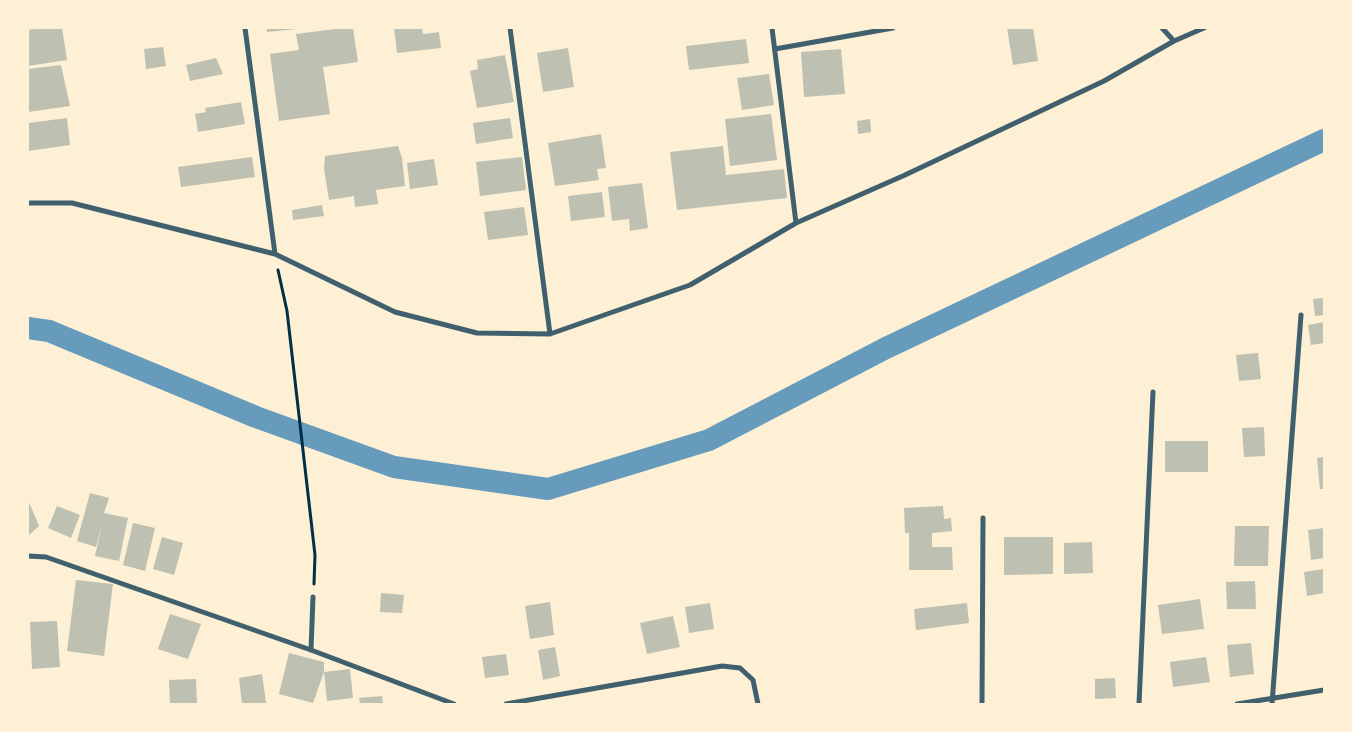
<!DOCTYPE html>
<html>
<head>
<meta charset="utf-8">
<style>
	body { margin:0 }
	#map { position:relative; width:1352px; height:732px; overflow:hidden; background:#fdf0d5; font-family:Spectral,serif }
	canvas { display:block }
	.frame { position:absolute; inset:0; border:29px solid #fdf0d5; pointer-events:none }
</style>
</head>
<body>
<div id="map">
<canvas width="1352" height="732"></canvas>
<div class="frame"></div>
</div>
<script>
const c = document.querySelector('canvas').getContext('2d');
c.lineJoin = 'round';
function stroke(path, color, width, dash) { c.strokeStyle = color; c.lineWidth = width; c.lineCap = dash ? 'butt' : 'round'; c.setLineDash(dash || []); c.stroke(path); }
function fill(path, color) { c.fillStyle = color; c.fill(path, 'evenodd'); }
stroke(new Path2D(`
	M28,328L49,331L256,417L394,467L548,489L709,440L886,348L1324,140`), '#669bbc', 22);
fill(new Path2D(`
	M42,28H62L67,60L28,66V30Z
	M267,28H297V29L267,32Z
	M343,28H353L358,62L323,67L330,114L279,121L270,54L299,50L296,34Z
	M394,28H422L423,34L439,32L441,48L397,53Z
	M1007,28H1033L1038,61L1013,65Z
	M746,39L749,63L689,70L686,46Z
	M163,47L166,66L146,69L144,49Z
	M568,48L574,87L543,92L537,53Z
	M841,49L845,94L804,97L801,52Z
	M505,55L514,102L477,108L470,71L478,69L477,60Z
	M216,58L223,74L190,81L186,65Z
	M61,65L70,106L28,112V69Z
	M769,74L774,105L742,110L737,78Z
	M241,102L245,124L198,132L195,114L206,112L205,108Z
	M771,114L777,160L730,166L725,119Z
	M67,118L70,145L28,151V123Z
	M510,118L513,138L476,144L473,123Z
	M870,119L871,132L858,134L857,121Z
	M601,134L606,168L597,169L599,180L555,186L548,143Z
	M398,146L402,158L405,186L376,190L378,204L355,207L354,196L329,200L324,169L325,156Z
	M723,146L726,175L784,169L787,198L677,210L670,152Z
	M252,157L255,177L181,187L178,167Z
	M522,157L526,190L480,196L476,162Z
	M434,159L438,185L410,189L407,163Z
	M642,183L648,228L630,231L629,219L612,221L608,187Z
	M602,192L605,217L571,221L568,196Z
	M322,205L324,216L293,220L292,210Z
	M524,207L528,235L488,240L484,212Z
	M1324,298V315L1315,316L1313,299Z
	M1324,322V343L1311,345L1308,325Z
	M1258,353L1261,379L1239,381L1236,355Z
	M1264,427L1265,456L1244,457L1242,428Z
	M1165,441H1208V472H1165Z
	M1324,457V489H1320L1317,458Z
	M90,493L109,498L104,513L128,518L119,561L95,556L102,525L96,547L77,541Z
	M28,500L39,526L28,536Z
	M57,506L80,515L71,538L48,528Z
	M943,506L944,519L951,518L952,531L932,533V547H952L953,570H909V533H905L904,508Z
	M133,523L155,528L145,571L123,565Z
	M1235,526H1269L1268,566H1234Z
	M1324,528V558L1311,560L1308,530Z
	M162,537L183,543L174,575L153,569Z
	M1004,537H1053V574L1004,575Z
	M1092,542L1093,573L1064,574V543Z
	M1324,569V593L1307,596L1304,572Z
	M76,580L113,584L104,656L67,651Z
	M1255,581L1256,609H1227L1226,582Z
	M381,593L404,595L402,613L380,612Z
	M1200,599L1204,629L1162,634L1158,605Z
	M550,602L554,635L530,639L525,606Z
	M710,603L714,629L689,633L685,607Z
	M967,603L969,623L916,630L914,609Z
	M170,614L201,624L188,659L158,649Z
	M673,616L680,647L647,654L640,623Z
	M57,621L60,667L32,669L30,622Z
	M1251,643L1254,674L1230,677L1227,645Z
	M555,647L560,676L543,680L538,650Z
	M289,653L324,662V672L313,703L279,694Z
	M506,654L509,675L485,678L482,657Z
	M1206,657L1210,682L1173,687L1170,662Z
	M350,669L353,698L327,701L324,672Z
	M262,674L266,703L242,704L239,678Z
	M1115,678L1116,698L1095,699V679Z
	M196,679L197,704H170L169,680Z
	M382,696L383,704H360L359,698Z`), '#bec0b2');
stroke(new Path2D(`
	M278,270L287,311L315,555L314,584`), '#003049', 3);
stroke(new Path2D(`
	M245,28L275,254
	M510,28L550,334
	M772,28L796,223
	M1162,28L1174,41
	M775,49L893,28
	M28,203H72L275,254L395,312L477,333L550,334L690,285L796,223L905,175L1104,81L1174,41L1204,28
	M28,556L46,557L311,650L454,704
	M311,650L313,597
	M506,704L722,666L740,668L753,680L758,704
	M982,704L983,518
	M1139,704L1153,392
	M1237,704L1324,690
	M1272,704L1301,315`), '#3f606c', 5);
</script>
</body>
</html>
